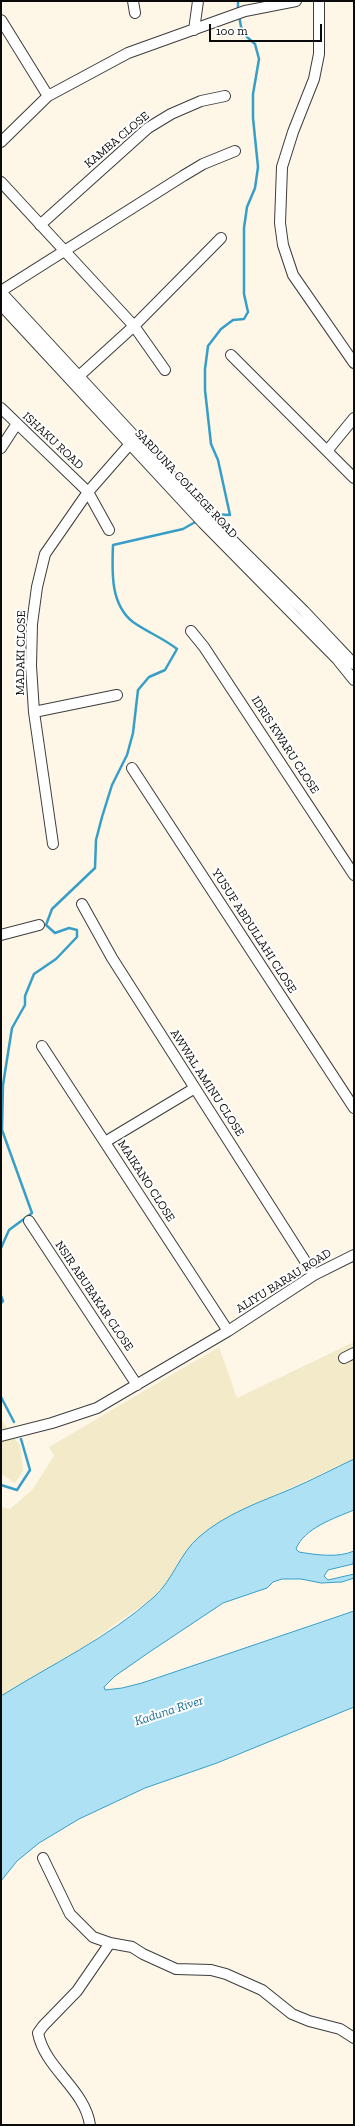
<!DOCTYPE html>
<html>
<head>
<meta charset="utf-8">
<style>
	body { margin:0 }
	#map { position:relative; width:355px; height:2126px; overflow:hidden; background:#fef7e7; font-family:"Zilla Slab",serif }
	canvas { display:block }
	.frame { position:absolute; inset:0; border:2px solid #0a0a0a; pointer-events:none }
	.scale { position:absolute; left:209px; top:24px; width:113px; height:18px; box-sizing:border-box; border:2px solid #0a0a0a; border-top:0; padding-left:5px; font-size:12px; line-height:14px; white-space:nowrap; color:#0a0a0a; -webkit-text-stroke:3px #fff; paint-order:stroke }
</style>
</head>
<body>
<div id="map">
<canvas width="355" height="2126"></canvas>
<div class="frame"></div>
<div class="scale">100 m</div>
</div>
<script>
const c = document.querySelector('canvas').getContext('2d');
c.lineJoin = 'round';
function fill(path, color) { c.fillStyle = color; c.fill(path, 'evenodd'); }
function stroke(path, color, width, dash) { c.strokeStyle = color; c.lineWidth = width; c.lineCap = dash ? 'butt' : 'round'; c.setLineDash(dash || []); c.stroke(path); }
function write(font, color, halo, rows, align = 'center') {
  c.font = font + ' "Zilla Slab",serif'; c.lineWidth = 4; c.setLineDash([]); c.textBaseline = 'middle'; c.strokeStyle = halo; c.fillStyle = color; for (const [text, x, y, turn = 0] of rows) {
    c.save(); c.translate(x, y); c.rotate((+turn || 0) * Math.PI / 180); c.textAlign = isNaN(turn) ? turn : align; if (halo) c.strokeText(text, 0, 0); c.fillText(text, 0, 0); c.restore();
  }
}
fill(new Path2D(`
	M354,1342V1459L257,1503L225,1520L199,1537L184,1555L172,1576L154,1597L76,1652L1,1696V1507L10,1509L32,1490L54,1456L49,1447L219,1347L237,1398Z
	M1,1419L20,1446L23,1471L15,1483L1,1474Z`), '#f2eac9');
const water = new Path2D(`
	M354,1459V1510C335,1518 304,1528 296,1549L299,1552C317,1555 338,1558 354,1551L353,1564L328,1570L324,1576L328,1580L354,1574V1578L342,1582L321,1583L301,1579H282L273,1582L267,1588L223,1603L151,1651L115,1676L104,1687L105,1690L122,1688L142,1683L354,1611V1707L217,1763L145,1788L79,1819L39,1843L17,1861L1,1881V1696C52,1664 108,1638 154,1597C173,1580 180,1553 199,1537C225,1514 260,1502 291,1489C312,1480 333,1469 354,1459Z`);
fill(water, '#aee1f4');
stroke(water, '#379ec8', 1);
stroke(new Path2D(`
	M238,10V1
	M210,514L230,515L218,460L211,444L205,390V369L208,346L221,329L233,320L244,319L248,312L244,294V228L247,207L255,188L258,167L253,118V94L259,59L255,44L247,37L241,27L239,15
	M1,1248L9,1230L32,1213L2,1130L3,1085L8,1053L12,1028L25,1005V996L34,974L56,959L77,937V930L69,928L55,933L46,925L52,909L95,868L96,840L102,817L112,785L127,755L133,733L138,690L149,677L165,670L177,649C163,638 147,632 133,622C110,604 112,571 113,545L183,529L197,521
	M1,1296L3,1301L1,1303
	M1,1397L14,1422
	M1,1485L17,1490L30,1470L21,1439`), '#379ec8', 2.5);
const minor = new Path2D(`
	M133,1L135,13
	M319,1V54L314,79L293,132L282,167L280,223L283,245L293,275L354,363
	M1,20L48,96
	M194,30L198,1
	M1,142L48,96L128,53L245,11L296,1
	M1,182L134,326L165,370
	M40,225L148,128L171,114L201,101L225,96
	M1,291L183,176L203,164L235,151
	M1,292L209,517L304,611L354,664
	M1,305L203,523L337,659L354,680
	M231,355L354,478
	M79,376L134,326L221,238
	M1,408L88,492L109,530
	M1,448L16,425
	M327,451L354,418
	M191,631L204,647L354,875
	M34,712L117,695
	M132,768L354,1108
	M53,844L34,712L31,666L32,624L37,587L45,554L88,492L130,444
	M82,904L112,958L314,1275
	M1,935L39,925
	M42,1046L228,1331
	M105,1142L195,1088
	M29,1221L137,1385
	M344,1358L354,1353
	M1,1436L52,1423L97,1408L228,1331L314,1275L354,1255
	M43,1858L70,1914L93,1937L110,1943L132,1947L143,1954L176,1969L211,1970L226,1974L262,1990L292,2014L309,2021L340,2029L354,2038
	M90,2125C85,2089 45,2069 38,2033L43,2026L77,1991L110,1943`);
stroke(minor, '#3d3d3d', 12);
stroke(minor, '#fff', 10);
write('12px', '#0a0a0a', '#fff', [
	["KAMBA CLOSE",117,140,-40],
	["ISHAKU ROAD",53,441,43],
	["SARDUNA COLLEGE ROAD",186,484,47],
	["MADAKI CLOSE",21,653,-89],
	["IDRIS KWARU CLOSE",285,745,57],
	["YUSUF ABDULLAHI CLOSE",254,931,57],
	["AWWAL AMINU CLOSE",207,1083,57],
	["MAIKANO CLOSE",146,1181,57],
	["ALIYU BARAU ROAD",284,1281,-32],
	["NSIR ABUBAKAR CLOSE",94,1296,56]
]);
write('italic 13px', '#196d96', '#fff', [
	["Kaduna River",169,1711,-18]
]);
</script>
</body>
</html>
